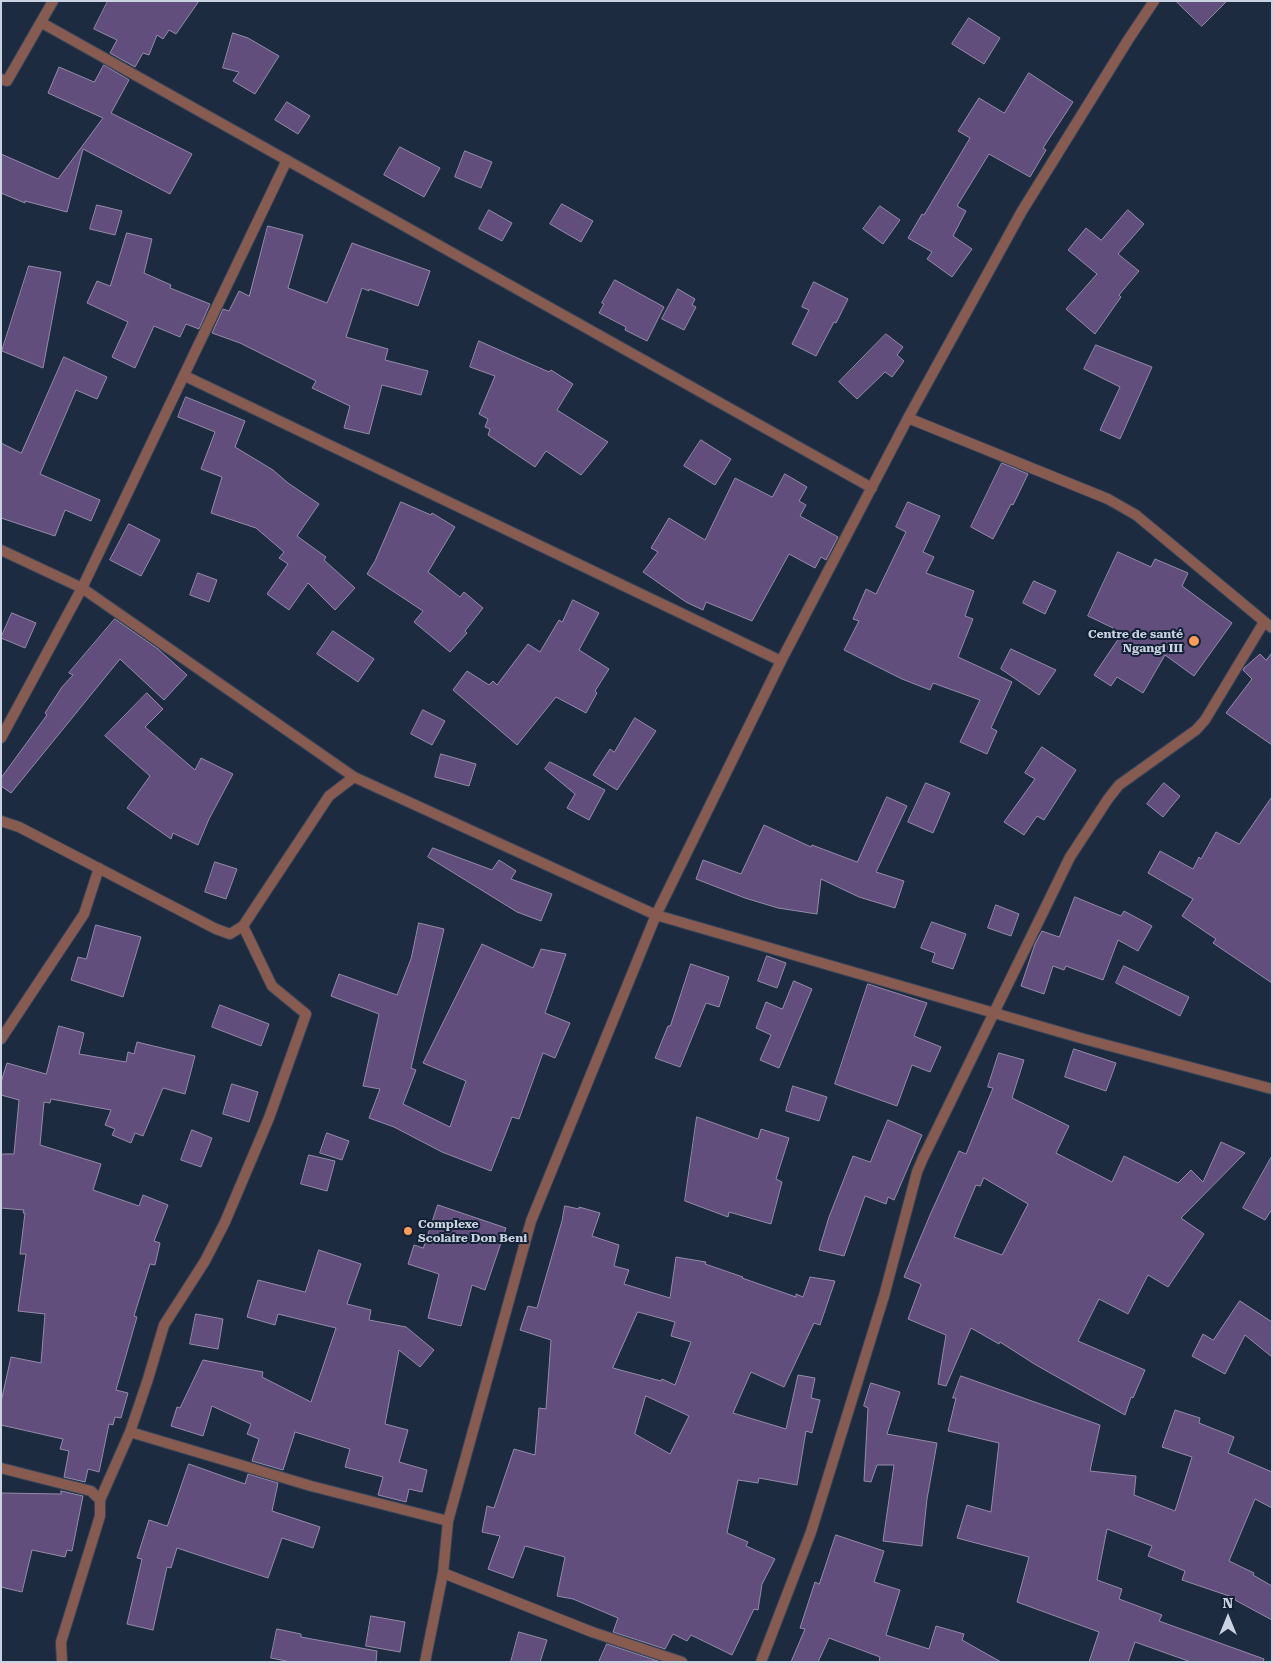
<!DOCTYPE html>
<html>
<head>
<meta charset="utf-8">
<style>
	body { margin:0 }
	#map { position:relative; width:1273px; height:1663px; overflow:hidden; background:#1c2b40; font-family:"Roboto Serif",serif }
	canvas { display:block }
	.frame { position:absolute; inset:0; border:2px solid #cad3e1; pointer-events:none }
	.north { position:absolute; left:1203px; top:1593px; width:50px; height:50px; -webkit-text-stroke:4px #132135; paint-order:stroke; rotate:0deg; font-size:14px; font-weight:700; line-height:20px; text-align:center; color:#cad3e1 }
	.north::after { content:''; display:block; margin:auto; width:18px; height:22px; background:#cad3e1; clip-path:polygon(50% 0,100% 100%,50% 72%,0 100%) }
</style>
</head>
<body>
<div id="map">
<canvas width="1273" height="1663"></canvas>
<div class="frame"></div>
<div class="north">N</div>
</div>
<script>
const c = document.querySelector('canvas').getContext('2d');
c.lineJoin = 'round';
function fill(path, color) { c.fillStyle = color; c.fill(path, 'evenodd'); }
function stroke(path, color, width, dash) { c.strokeStyle = color; c.lineWidth = width; c.lineCap = dash ? 'butt' : 'round'; c.setLineDash(dash || []); c.stroke(path); }
function write(font, color, halo, rows, align = 'center') {
  c.font = font + ' "Roboto Serif",serif'; c.lineWidth = 4; c.setLineDash([]); c.textBaseline = 'middle'; c.strokeStyle = halo; c.fillStyle = color; for (const [text, x, y, turn = 0] of rows) {
    c.save(); c.translate(x, y); c.rotate((+turn || 0) * Math.PI / 180); c.textAlign = isNaN(turn) ? turn : align; if (halo) c.strokeText(text, 0, 0); c.fillText(text, 0, 0); c.restore();
  }
}
const building = new Path2D(`
	M108,1H199L176,34L169,30L163,39L157,35L149,55L143,53L135,67L110,53L117,40L94,29Z
	M1176,1H1227L1202,26Z
	M969,18L1000,38L984,64L952,44Z
	M233,33L248,38L279,56L255,94L233,81L239,72L223,68Z
	M104,65L129,80L111,113L192,154L170,194L83,149L67,212L25,201V203L1,193V154L58,179L103,118L48,93L59,67L94,82Z
	M1029,73L1073,102L1043,148L1046,150L1030,177L989,154L957,206L966,211L953,236L972,249L952,277L927,259L932,252L908,238L922,214L924,215L970,138L958,131L979,98L1004,113Z
	M287,102L310,116L298,134L275,120Z
	M400,147L440,168L424,197L384,175Z
	M465,151L492,162L481,188L455,177Z
	M562,204L593,221L581,242L550,224Z
	M97,205L122,211L115,235L90,229Z
	M880,206L900,220L883,244L863,229Z
	M489,210L512,223L502,241L479,229Z
	M1128,210L1144,224L1118,254L1139,271L1119,295L1121,297L1095,334L1066,309L1097,274L1068,250L1086,228L1101,240Z
	M268,226L303,235L288,288L327,303L352,243L430,271L418,306L369,289V291L362,288L346,337L388,349L385,360L428,371L421,395L382,385L369,434L344,428L350,406L312,388L316,381L240,343L212,333L223,309L229,311L239,291L249,296Z
	M127,233L152,239L144,273L171,285L170,288L210,304L199,329L186,324L180,337L154,326L135,368L112,357L128,322L87,303L97,281L110,286Z
	M29,266L61,272L43,368L2,351Z
	M615,280L664,307L647,341L625,330L626,327L599,313L604,304L602,303Z
	M814,282L848,299L836,323L834,322L816,356L792,344L809,310L802,307Z
	M678,289L695,299L692,305L696,307L684,330L662,319Z
	M886,334L903,347L897,355L904,361L892,377L885,372L857,399L839,382Z
	M479,341L549,372L551,370L573,384L557,410L608,442L581,475L546,451L535,467L488,435L490,429L485,427L488,419L479,414L495,376L470,367Z
	M1096,345L1152,367L1120,439L1100,430L1120,387L1084,369Z
	M64,357L107,377L97,399L76,390L40,474L100,500L91,521L65,510L55,536L1,518V443L21,453Z
	M186,397L245,421L235,447L273,470L288,483L319,504L297,536L326,557L324,560L355,588L335,610L308,583L289,610L267,594L288,564L279,558L284,552L256,528L211,513L222,477L201,469L215,432L178,417Z
	M701,440L731,459L715,485L684,466Z
	M1002,463L1028,474L1013,505L1011,504L993,539L971,527Z
	M785,474L807,487L799,501L806,505L800,516L838,537L826,560L821,557L815,568L789,554L752,621L706,602L703,610L686,602L643,572L658,552L651,548L669,518L705,540L735,478L772,497Z
	M401,502L431,515L432,513L455,527L428,572L460,597L464,592L483,608L465,631L467,633L450,652L414,622L423,611L367,574L375,561Z
	M908,502L940,516L923,552L934,557L926,573L974,591L965,616L973,619L958,657L1012,682L991,728L997,731L987,754L960,742L980,700L933,683L930,690L902,679L844,650L859,621L853,619L866,589L876,594L906,532L896,527Z
	M129,524L160,540L141,576L110,560Z
	M1118,552L1151,567L1155,559L1188,573L1182,586L1232,623L1194,676L1165,655L1143,693L1117,677L1111,686L1094,675L1119,638L1110,632L1113,628L1088,616Z
	M198,573L217,580L209,602L190,595Z
	M1034,581L1056,591L1045,614L1023,603Z
	M573,600L599,613L579,650L609,669L595,691L597,693L586,713L556,697L517,745L453,690L467,671L489,685L493,681L497,685L528,644L540,652L559,620L562,622Z
	M12,613L36,623L25,648L1,638Z
	M115,619L158,649L187,675L164,700L120,659L11,793L1,786V778L47,715L45,713L62,687L73,675L69,673Z
	M333,631L374,659L358,682L317,654Z
	M1011,649L1056,670L1039,695L1001,669Z
	M1272,653V745L1226,713L1252,679L1243,670L1244,668L1260,654L1266,660Z
	M147,693L163,709L145,727L195,770L201,758L233,774L209,819L198,845L173,833L171,839L127,808L150,776L105,736Z
	M423,710L445,721L432,745L411,734Z
	M635,718L656,731L617,790L593,775L610,749L614,752Z
	M1042,747L1076,770L1044,820L1037,816L1024,835L1004,822L1035,779L1025,773Z
	M441,754L476,764L469,786L435,777Z
	M550,762L605,790L589,820L567,808L575,794L545,769Z
	M926,783L950,793L933,833L908,822Z
	M1164,783L1180,796L1163,817L1147,804Z
	M887,797L907,806L876,872L904,881L895,908L859,897L821,879L817,914L778,908L745,898L696,879L703,860L741,874L764,825L811,847L812,845L857,862Z
	M1272,797V983L1213,943L1216,939L1182,916L1193,899L1148,873L1160,851L1193,869L1199,857L1201,859L1216,832L1239,844Z
	M433,848L492,870L499,860L516,871L511,879L552,894L541,921L517,912L428,857Z
	M215,862L237,869L226,899L205,892Z
	M1075,897L1121,916L1124,911L1152,926L1138,951L1118,940L1103,980L1066,966L1064,970L1053,966L1044,994L1021,986L1035,944L1042,931L1059,937Z
	M996,905L1019,914L1011,936L988,928Z
	M932,922L966,934L953,969L932,962L935,953L921,948Z
	M419,923L444,929L411,1068L416,1070L403,1104L450,1127L466,1081L423,1063L482,944L533,968L541,949L566,954L545,1013L570,1023L555,1058L543,1053L519,1119L512,1117L491,1171L442,1152L394,1127L369,1118L380,1089L363,1086L379,1014L331,996L339,974L397,995L411,959Z
	M96,925L141,937L123,997L71,980L78,957L86,959Z
	M767,956L786,963L777,988L758,981Z
	M691,964L729,977L719,1007L706,1003L680,1067L655,1058L668,1026H670Z
	M1124,966L1189,997L1180,1016L1116,983Z
	M794,981L812,989L779,1068L760,1060L771,1035L756,1028L766,1002L782,1009Z
	M868,984L927,1003L914,1036L941,1047L930,1072L912,1065L897,1106L835,1084Z
	M220,1005L269,1024L261,1046L212,1027Z
	M59,1026L84,1033L79,1054L126,1062L128,1052L134,1054L137,1042L195,1056L185,1094L163,1088L143,1136L135,1133L131,1143L112,1135L115,1129L105,1125L111,1110L51,1099L50,1103L44,1102L40,1145L101,1164L93,1190L139,1206L143,1195L168,1205L154,1241L160,1243L155,1265L150,1264L134,1316L137,1317L116,1390L128,1393L121,1418L115,1417L113,1425L109,1424L99,1472L88,1469L85,1482L64,1477L69,1451L60,1449L63,1439L1,1425V1402L11,1357L41,1363L45,1314L18,1311L26,1254H20L25,1213H23L24,1210L1,1208V1154H14L19,1100L1,1095V1082L7,1063L46,1074Z
	M1074,1049L1116,1063L1106,1091L1065,1077Z
	M999,1053L1024,1060L1012,1098L1069,1126L1056,1153L1112,1182L1124,1156L1178,1183L1191,1170L1203,1182L1221,1142L1245,1153L1181,1218L1204,1234L1168,1287L1148,1275L1128,1314L1099,1299L1078,1341L1145,1370L1133,1398L1131,1397L1125,1415L1036,1365L1000,1342L999,1344L971,1328L946,1386L938,1384L946,1335L908,1319L921,1284L904,1277L930,1215L959,1151L966,1154L993,1088L988,1087ZM984,1178L1028,1204L1002,1255L954,1237L976,1185L980,1186Z
	M232,1084L258,1092L249,1122L223,1114Z
	M793,1086L827,1097L819,1121L786,1111Z
	M697,1117L758,1139L761,1129L789,1138L776,1179L782,1182L771,1224L729,1212L728,1217L685,1201Z
	M888,1120L922,1135L894,1200L888,1197L886,1204L865,1196L844,1256L819,1250L829,1217L853,1156L870,1162Z
	M192,1130L212,1138L201,1167L181,1160Z
	M327,1133L349,1141L342,1160L320,1153Z
	M309,1155L335,1161L327,1191L301,1184Z
	M1272,1156V1209L1265,1220L1243,1208Z
	M438,1205L506,1228L485,1290L472,1285L461,1326L428,1318L439,1274L408,1264L414,1245L423,1248Z
	M565,1206L579,1209V1207L600,1213L592,1236L619,1245L614,1266L629,1270L624,1284L670,1298L676,1257L706,1262L705,1264L743,1277L742,1278L796,1297V1294L803,1297L810,1277L835,1281L820,1325L814,1323L784,1387L751,1372L733,1413L786,1429L798,1375L815,1378L811,1398L820,1400L812,1433L806,1431L797,1485L759,1478L758,1483L738,1480L727,1533L748,1542L746,1546L775,1559L762,1584L758,1610L754,1609L732,1655L691,1635L687,1641L673,1634L665,1649L613,1632L618,1618L573,1599L557,1596L565,1557L525,1546L513,1578L488,1569L500,1536L482,1532L487,1506L494,1508L514,1449L535,1455L539,1408L546,1409L551,1340L520,1330L528,1306L537,1308L562,1221ZM638,1312L675,1322L671,1336L691,1342L675,1385L662,1379L661,1381L613,1368ZM646,1396L689,1416L670,1454L635,1434Z
	M319,1250L361,1264L347,1304L371,1310L369,1320L406,1327L434,1350L420,1367L399,1350L385,1424L408,1430L399,1462L427,1470L422,1492L409,1489L406,1502L378,1495L383,1477L345,1467L350,1449L295,1432L283,1470L252,1461L259,1439L247,1434L251,1424L212,1406L203,1436L171,1426L177,1407L180,1408L203,1360L263,1372L262,1377L311,1402L336,1328L278,1314L275,1325L247,1317L258,1280L305,1292Z
	M1240,1301L1272,1322V1357L1245,1335L1225,1374L1192,1356L1203,1334L1213,1340Z
	M196,1314L223,1319L218,1349L190,1344Z
	M961,1376L1100,1425L1090,1471L1136,1476L1134,1495L1175,1511L1192,1457L1162,1447L1175,1410L1200,1418L1199,1423L1234,1437L1228,1453L1272,1472V1508L1255,1499L1229,1561L1254,1573L1253,1575L1272,1586V1620L1235,1600V1598L1182,1580L1185,1571L1148,1556L1152,1546L1107,1529L1097,1580L1122,1589L1119,1599L1162,1615L1159,1621L1264,1659L1263,1662H1191L1135,1642L1128,1662H1089L1099,1632L1017,1602L1029,1557L957,1538L967,1505L991,1512L999,1443L948,1431L956,1398H953Z
	M871,1383L900,1392L887,1434L937,1443L927,1499L922,1546L883,1541L894,1465H877L871,1482L864,1481L868,1408L864,1406Z
	M189,1464L245,1484L248,1474L278,1483L272,1511L320,1527L313,1548L282,1538L268,1578L177,1548L171,1568L167,1567L153,1630L127,1624L142,1559L137,1558L149,1520L167,1526Z
	M61,1491L83,1496L72,1551L67,1550L65,1557L32,1550L22,1592L1,1587V1493L61,1494Z
	M836,1535L884,1551L874,1582L900,1590L886,1635L929,1649L936,1626L964,1634L962,1640L1001,1662H879L880,1657L829,1638L818,1662H791L805,1629L800,1628L815,1582L819,1584Z
	M371,1616L405,1622L400,1652L366,1646Z
	M277,1629L301,1634V1637L377,1651L376,1662H291L271,1658Z
	M519,1632L547,1640L540,1662H511Z
	M607,1644L658,1661L599,1662Z`);
fill(building, '#614e7d');
stroke(building, '#958ba8', 1);
const minor = new Path2D(`
	M42,23L872,488
	M1,79L7,81L53,1
	M185,376L781,661
	M908,418L1108,499L1136,515L1272,628
	M1,550L82,588L354,777L656,915L1084,1039L1272,1089
	M1,738L82,588L287,160
	M1,821L19,827L216,929L230,934L243,926L329,796L354,777
	M1,1039L84,914L99,868
	M130,1432L311,1486L448,1521
	M1,1468L91,1491L100,1500V1516L61,1642L62,1662
	M100,1500L130,1432L148,1379L164,1325L205,1261L225,1222L269,1118L306,1014L272,986L243,926
	M443,1573L592,1632L682,1662
	M425,1662L443,1573L448,1521L531,1221L656,915L781,661L908,418L1022,211L1128,40L1154,1
	M761,1662L811,1532L884,1296L917,1172L923,1158L1070,857L1108,799L1119,785L1196,730L1205,720L1264,622`);
stroke(minor, '#38465a', 12);
stroke(minor, '#885b51', 10);
for (const [x, y, r, color] of [
	[1194,641,6,"#fd9c56"],
	[408,1231,5,"#fd9c56"]
]) { const dot = new Path2D(); dot.arc(x, y, r, 0, 2 * Math.PI); c.fillStyle = color; c.fill(dot); stroke(dot, '#132135', 2); }
write('bold 12px', '#cad3e1', '#132135', [
	["Centre de santé",1183,634],
	["Ngangi III",1183,648],
	["Complexe",418,1224,"left"],
	["Scolaire Don Beni",418,1238,"left"]
], 'right');
</script>
</body>
</html>
